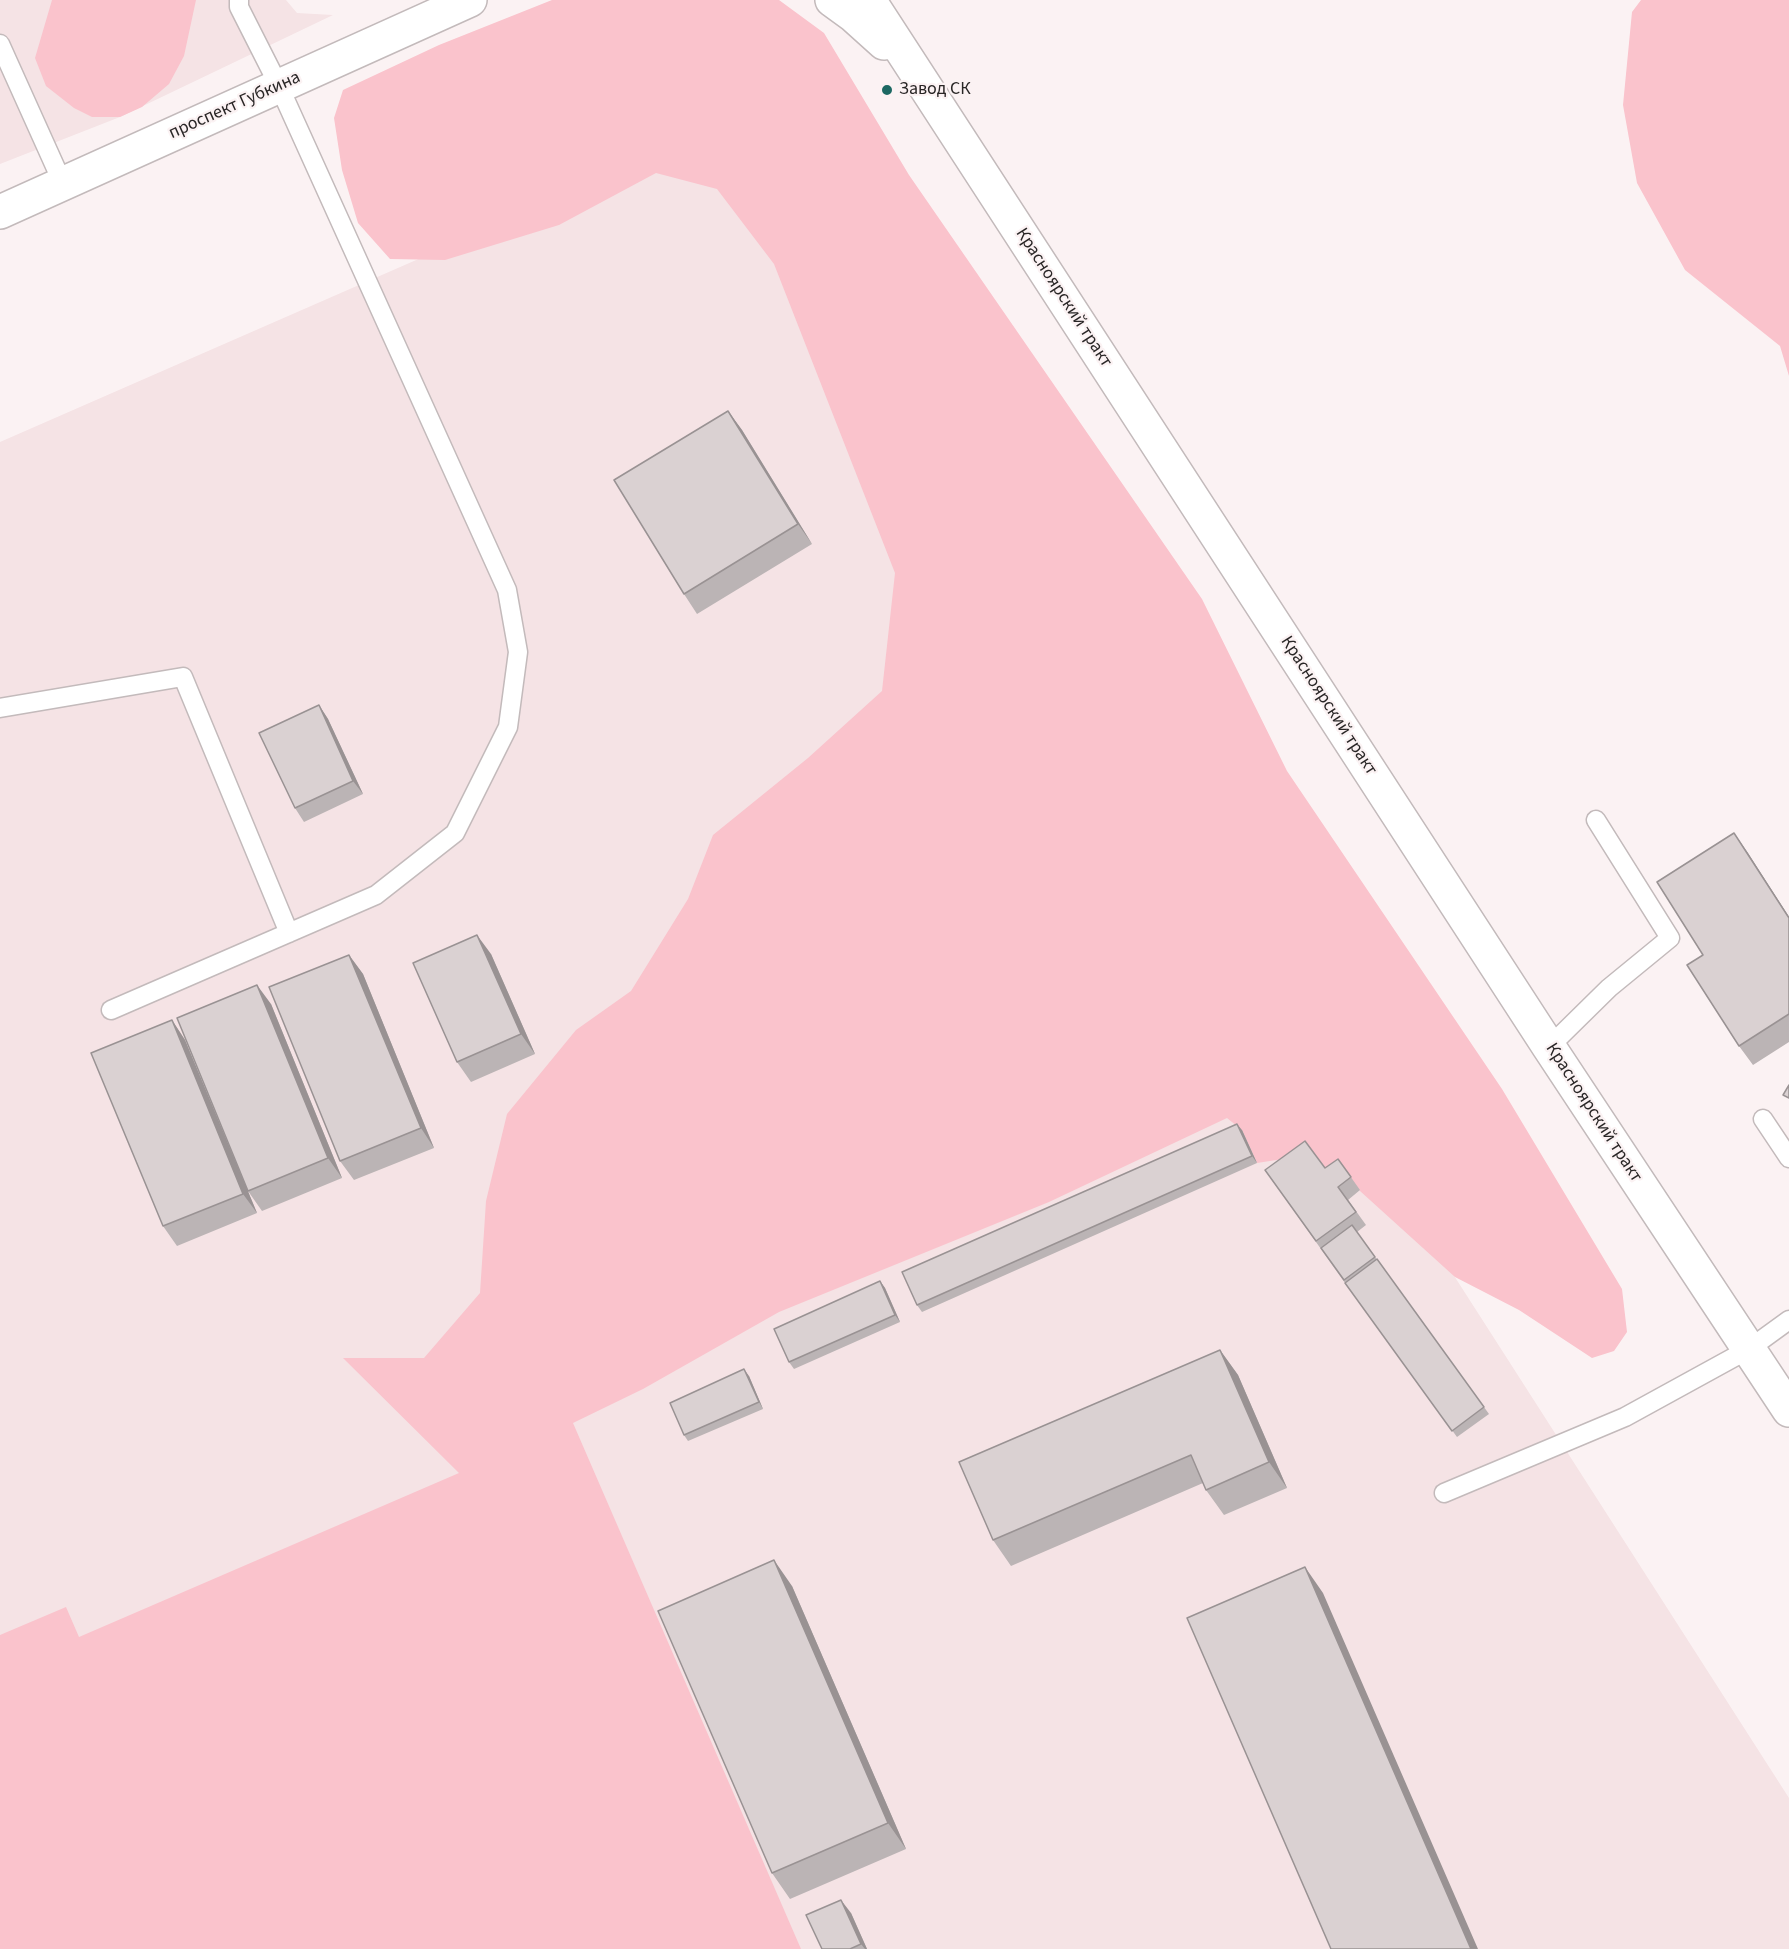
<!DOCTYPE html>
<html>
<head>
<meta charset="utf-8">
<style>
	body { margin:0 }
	canvas { display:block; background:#fbf2f3 }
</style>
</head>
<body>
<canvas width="1789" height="1949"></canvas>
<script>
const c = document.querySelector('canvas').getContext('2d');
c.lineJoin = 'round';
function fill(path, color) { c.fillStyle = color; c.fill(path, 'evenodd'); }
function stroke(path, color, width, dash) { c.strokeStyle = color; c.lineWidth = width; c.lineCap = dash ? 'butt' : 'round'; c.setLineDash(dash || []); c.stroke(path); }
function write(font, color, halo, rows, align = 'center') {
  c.font = font + ' "Source Sans 3",sans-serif'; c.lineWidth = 4.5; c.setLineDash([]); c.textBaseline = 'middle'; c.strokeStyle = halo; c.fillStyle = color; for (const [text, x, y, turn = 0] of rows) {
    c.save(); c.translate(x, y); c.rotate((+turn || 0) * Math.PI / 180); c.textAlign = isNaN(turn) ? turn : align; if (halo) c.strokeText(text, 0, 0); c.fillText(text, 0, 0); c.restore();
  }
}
fill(new Path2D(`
	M0,0H286L297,13L333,15L120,117L0,164Z
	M718,128L1789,1798V1949H0V442Z`), '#f5e3e5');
fill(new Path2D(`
	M52,0H196L184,56L169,84L142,107L120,117H92L74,108L46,86L35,58Z
	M552,0H779L824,33L909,175L1202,599L1287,771L1502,1089L1622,1289L1627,1332L1614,1351L1592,1358L1519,1310L1455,1277L1360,1191L1347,1173L1334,1181L1315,1154L1257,1163L1242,1130L1227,1118L1049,1202L779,1312L643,1389L573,1423L801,1949H0V1635L66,1607L79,1637L459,1473L343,1358H424L480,1293L486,1201L507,1114L576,1030L631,991L688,899L713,835L808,758L882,691L895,573L774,264L717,189L656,173L559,225L445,260L390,259L358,223L342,170L334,118L343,90L439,45Z
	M1641,0H1789V376L1780,346L1685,270L1637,183L1623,105L1632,12Z`), '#fac3cc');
const lane = new Path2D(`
	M0,44L63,184
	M0,708L183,677L289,933
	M111,1010L376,895L455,833L508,727L518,652L507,590L279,86L239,7V0
	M1549,1047L1609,988L1670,938L1596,820
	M1763,1119L1789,1158
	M1444,1493L1625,1417L1749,1349L1789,1320`);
const secondary = new Path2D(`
	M832,0L854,16L884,43
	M869,0L1549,1047L1789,1410
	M0,212L470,0`);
stroke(lane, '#c3babb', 21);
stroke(secondary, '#c3babb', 36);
stroke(lane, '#fff', 18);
stroke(secondary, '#fff', 33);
fill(new Path2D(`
	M728,411L742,430L812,544L697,614L684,594Z
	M319,705L328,719L363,794L304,822L295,808Z
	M1734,833L1789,917V1042L1753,1065L1739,1046Z
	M491,954L535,1054L471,1082L457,1062Z
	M349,955L363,974L434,1148L354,1180L340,1161Z
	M271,1004L342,1178L262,1211L248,1191Z
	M172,1020L185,1040L257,1213L177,1246L163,1226Z
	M1242,1130L1257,1163L922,1312L917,1305Z
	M1338,1159L1360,1190L1348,1200L1366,1225L1357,1232L1489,1414L1457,1437L1350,1290L1265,1170L1325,1168Z
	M880,1281L885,1288L900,1322L794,1369L789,1362Z
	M1220,1350L1238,1375L1287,1488L1224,1515L1206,1490L1203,1483L1011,1566L993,1540Z
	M749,1376L763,1409L688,1441L684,1435Z
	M792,1586L906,1849L790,1899L772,1873Z
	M851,1913L867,1949H822Z`), '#bbb4b5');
fill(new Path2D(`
	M728,411L742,430L812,544L798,524Z
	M319,705L328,719L363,794L353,781Z
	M1734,833L1748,853L1789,917V918Z
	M477,935L491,954L535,1054L521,1034Z
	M349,955L363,974L434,1148L421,1128Z
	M257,985L271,1004L342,1178L328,1158Z
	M172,1020L185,1040L257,1213L243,1194Z
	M1237,1124L1242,1130L1257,1163L1252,1156Z
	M880,1281L885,1288L900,1322L895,1315Z
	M1220,1350L1238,1375L1287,1488L1269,1462Z
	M744,1369L749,1376L763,1409L759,1402Z
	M774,1560L792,1586L906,1849L888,1823Z
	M1305,1567L1323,1593L1478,1949H1471Z
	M841,1900L851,1913L867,1949H865L861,1944Z`), '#999293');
const building = new Path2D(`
	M728,411L798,524L684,594L614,480Z
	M319,705L353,781L295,808L259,733Z
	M1734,833L1789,918V1014L1739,1046L1687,965L1703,955L1657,882Z
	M477,935L521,1034L457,1062L413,963Z
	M349,955L421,1128L340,1161L269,987Z
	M257,985L328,1158L248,1191L177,1018Z
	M172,1020L243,1194L163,1226L91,1053Z
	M1789,1085V1098L1783,1095Z
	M1237,1124L1252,1156L917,1305L902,1272Z
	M1305,1141L1325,1168L1338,1159L1351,1177L1338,1187L1356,1212L1316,1241L1265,1170Z
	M1352,1225L1375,1257L1344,1280L1321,1248Z
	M1377,1259L1484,1407L1452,1431L1345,1283Z
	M880,1281L895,1315L789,1362L774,1329Z
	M1220,1350L1269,1462L1206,1490L1191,1455L993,1540L959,1462Z
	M744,1369L759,1402L684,1435L670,1403Z
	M774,1560L888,1823L772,1873L658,1611Z
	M1305,1567L1471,1949H1331L1187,1618Z
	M841,1900L861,1944L850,1949H822L806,1915Z`);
fill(building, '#dad1d2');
stroke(building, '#999293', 1.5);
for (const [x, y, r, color] of [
	[887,90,6,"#1c6862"]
]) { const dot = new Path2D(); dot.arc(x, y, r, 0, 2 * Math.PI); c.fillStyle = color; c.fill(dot); stroke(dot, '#fbf2f3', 2); }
write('18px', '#292626', '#fbf2f3', [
	["Завод СК",899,90]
], 'left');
write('18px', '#292626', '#fbf2f3', [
	["проспект Губкина",235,106,-24],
	["Красноярский тракт",1063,298,57],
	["Красноярский тракт",1328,706,57],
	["Красноярский тракт",1593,1113,57]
]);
</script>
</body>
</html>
